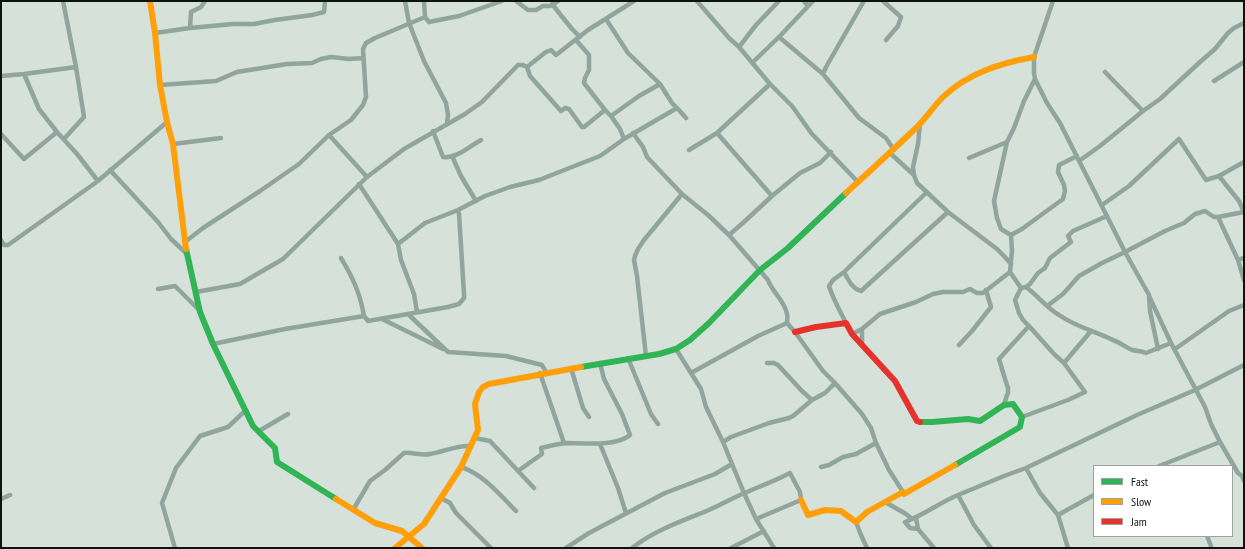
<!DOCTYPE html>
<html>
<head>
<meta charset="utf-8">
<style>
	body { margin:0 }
	#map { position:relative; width:1245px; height:549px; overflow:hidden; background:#d5e1d9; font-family:"PT Sans Narrow",sans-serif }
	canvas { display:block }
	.frame { position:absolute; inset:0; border:2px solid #0b140f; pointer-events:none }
	.legend { position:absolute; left:1093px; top:465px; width:140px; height:72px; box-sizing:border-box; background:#fff; border:1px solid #9da19f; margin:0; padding:5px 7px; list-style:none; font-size:12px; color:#0b140f }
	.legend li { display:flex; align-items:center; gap:8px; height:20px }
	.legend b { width:20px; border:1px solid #9da19f }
</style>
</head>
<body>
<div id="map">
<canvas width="1245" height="549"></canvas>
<div class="frame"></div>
<ul class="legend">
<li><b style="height:5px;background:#30b455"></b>Fast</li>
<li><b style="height:5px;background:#ff9f0a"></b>Slow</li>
<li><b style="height:5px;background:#e5322d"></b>Jam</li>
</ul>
</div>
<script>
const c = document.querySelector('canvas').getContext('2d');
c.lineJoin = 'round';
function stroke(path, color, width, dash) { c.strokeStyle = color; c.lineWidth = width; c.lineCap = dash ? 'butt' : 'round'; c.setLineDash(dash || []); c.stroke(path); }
stroke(new Path2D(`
	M63,1L76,67L84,117L64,139
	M405,1L409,23L424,61L446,103L448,115L447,124
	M516,1L528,10H536L543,6H550L558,1
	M697,1L729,38L739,47L770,84L792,106L812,134L858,182
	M804,1L808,6
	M883,1L901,17L898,26L886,40
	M1053,1L1034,57V73L1035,79L1047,103L1060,123L1125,252L1149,295L1150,311L1158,349
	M552,4L572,29L580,37
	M425,17L429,22L459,16L502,1
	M606,19L628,53L660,84L639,96L611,116L620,129L624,139
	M190,28L233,24H254L275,20L312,15L324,12L325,1
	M155,33L190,28L191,12L201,7L205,1
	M779,37L823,74L859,118L886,138L894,150
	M576,40L589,55V70L585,78L584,83L605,110L611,116
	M739,47L756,25L779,1
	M752,63L779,37L813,1
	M527,67L530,76L561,111L565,108L569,109L582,127H584L605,110
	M1105,72L1143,111
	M24,74L39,109L57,132L77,154L98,181
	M823,74L826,67L864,1
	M1,76L24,74L76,67
	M1035,79L1024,101L1014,128L1007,142L994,201L997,218L1001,229L1011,235L1012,251L1010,272L1021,288L1026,287C1038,296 1047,308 1059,315C1076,327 1097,332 1115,341C1121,343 1125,347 1132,350C1136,351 1141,351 1146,353L1171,343
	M1214,81L1244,62
	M160,85L216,81L237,72L287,64L312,63L321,59L331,57L349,59L363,58
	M677,108L686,118
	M433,131L443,157C456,159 470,146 481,140
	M633,133L643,147L647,157L682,194L708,215L729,235L768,280C772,292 785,301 787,314C788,316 787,320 787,323L795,332L823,371L835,383L862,414L871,428L876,443L889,470L903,492
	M717,133L772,196
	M1,134L24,159L57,132
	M329,135L367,177L404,149L465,114L482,102L518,65H523L527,67L546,52L551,50L556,55L588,30L634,1
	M173,144L221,138
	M689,150L717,133L770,84
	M890,153L914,175L917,183L948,212L997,249L1004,256L1011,264
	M452,156L461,176L476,201
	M969,158L1007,142
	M1079,161L1100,146L1143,111L1160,99L1200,62L1215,49L1228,33L1234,28L1244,23
	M110,170L158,222L171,239L187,254
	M914,175L913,167L918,144L920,124
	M1219,176L1239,201L1244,212
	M359,184L398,244L401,260L414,294L417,312
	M1102,205L1129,186L1179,139L1206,180L1219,176L1244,162
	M1218,217L1238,260L1244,280
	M729,235L744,222L772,196L800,173L820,163L831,152
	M1011,235L1022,229L1063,199L1065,191L1064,185L1058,172L1059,165L1077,156
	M1,240L4,245H8L98,181L167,122
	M185,242L203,228L260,191L299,164L329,135L351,120L363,105L366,97L363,49L366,43L375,38L425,17L424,1
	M398,244L425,223L458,210L485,196L510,187L539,180L600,156L624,139L677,108L672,103L660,84
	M341,258C353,278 360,293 364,316
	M1238,260L1244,258
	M844,272C848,279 852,289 861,291L948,212
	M1026,287L1030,284L1038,273L1045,268L1050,258L1071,242L1068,236L1073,231L1107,216
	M1021,288L1015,300L1019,313L1023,320L1029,326L1054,354L1064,363
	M158,289L175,286L200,311
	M196,292L240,284L283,259L367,177
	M1150,298L1171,343L1205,407L1211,424L1220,442L1238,473L1242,476L1244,481
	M1047,306L1063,294L1079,276L1102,263L1125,252L1165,231L1184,223L1195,214L1205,211L1214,217H1218L1244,212
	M408,314L448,352L506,356L542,365L546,372
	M382,319L443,349
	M846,323C840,311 833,299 829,286L833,280L844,272L927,192
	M852,334L862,329L880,314L916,302L933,294L943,292H963L970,289L977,293H983L1010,272
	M213,344L285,329L364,316L368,321L448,307L459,304L464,298V294L459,214L458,210
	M862,344V329
	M959,345L972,331L991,307L986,290
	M676,349L701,389L706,407L723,442L744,493L756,519L774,548
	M1175,349L1229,311L1244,305
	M646,356L637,276L634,260L635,256L638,249L644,240L682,194
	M628,358L651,414L658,424
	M767,363H774L778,365L802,391L812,400
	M571,368L583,408L589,417
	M540,373L564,443
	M691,373L758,336L787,323
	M1004,405L1007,395L1008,393V388L1005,379L999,359L1029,326
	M1022,417L1068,400L1085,392L1064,363L1091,331
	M259,431L288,414
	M475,438L490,441L534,488
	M723,442L731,437L769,423L789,418L793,416L812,400L825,393L835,383
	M600,444L618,488L626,513
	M1159,466L1220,442
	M461,467C483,474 500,495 516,511
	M821,467L829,465L843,457L856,454L876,443
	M1026,468L1040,493L1058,515L1068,548
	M518,471L542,454L541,448C549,446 557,444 566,443C583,443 616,447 630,435L622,414L604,379L600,363
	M441,498L450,503L456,513L491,548
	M1,499L10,495
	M885,502L906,514L912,519
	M353,510L370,481L385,470L404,453C413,452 421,456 430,454C444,452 456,445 471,446
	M1058,515L1094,495
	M916,518L918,529
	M856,522L861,535L867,548
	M1207,536L1211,546
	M175,548L162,503L176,468L200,436L228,427L246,410
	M566,548L589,533L665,493L715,474L732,464
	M632,548C655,530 682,521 709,510C720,505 731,499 742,494C758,487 775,481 790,473L800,492L801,500L756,519
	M731,548L764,531
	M934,548L918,529L910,528L905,522C924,515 939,503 958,495
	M991,548L974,525L958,495L1004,476L1026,468L1137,415L1195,390L1244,365`), '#91a59f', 4.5);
stroke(new Path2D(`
	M186,249L200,312L213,344L253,426L275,448L277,462L336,499
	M581,367L659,354L676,349L690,340L709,323L760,270L788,248L846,193
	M920,422H932L968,419L980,421L1004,405L1013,404L1022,417L1020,427L955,465`), '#30b455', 6);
stroke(new Path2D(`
	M150,1L155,33L160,85L167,122L173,144L186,249
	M846,193C870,171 894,149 917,127C927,117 934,106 943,97C968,73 1001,63 1034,57
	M336,499L375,523L402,531L422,548
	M801,500L808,515L825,510L841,511L856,522L867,512L903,492L904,494L955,465
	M395,548L424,524L461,467L478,430L475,404L479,392L483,387L489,384L581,367`), '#ff9f0a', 6);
stroke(new Path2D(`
	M795,332L816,327L846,323L852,334L895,381L917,421L920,422`), '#e5322d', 6);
</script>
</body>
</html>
